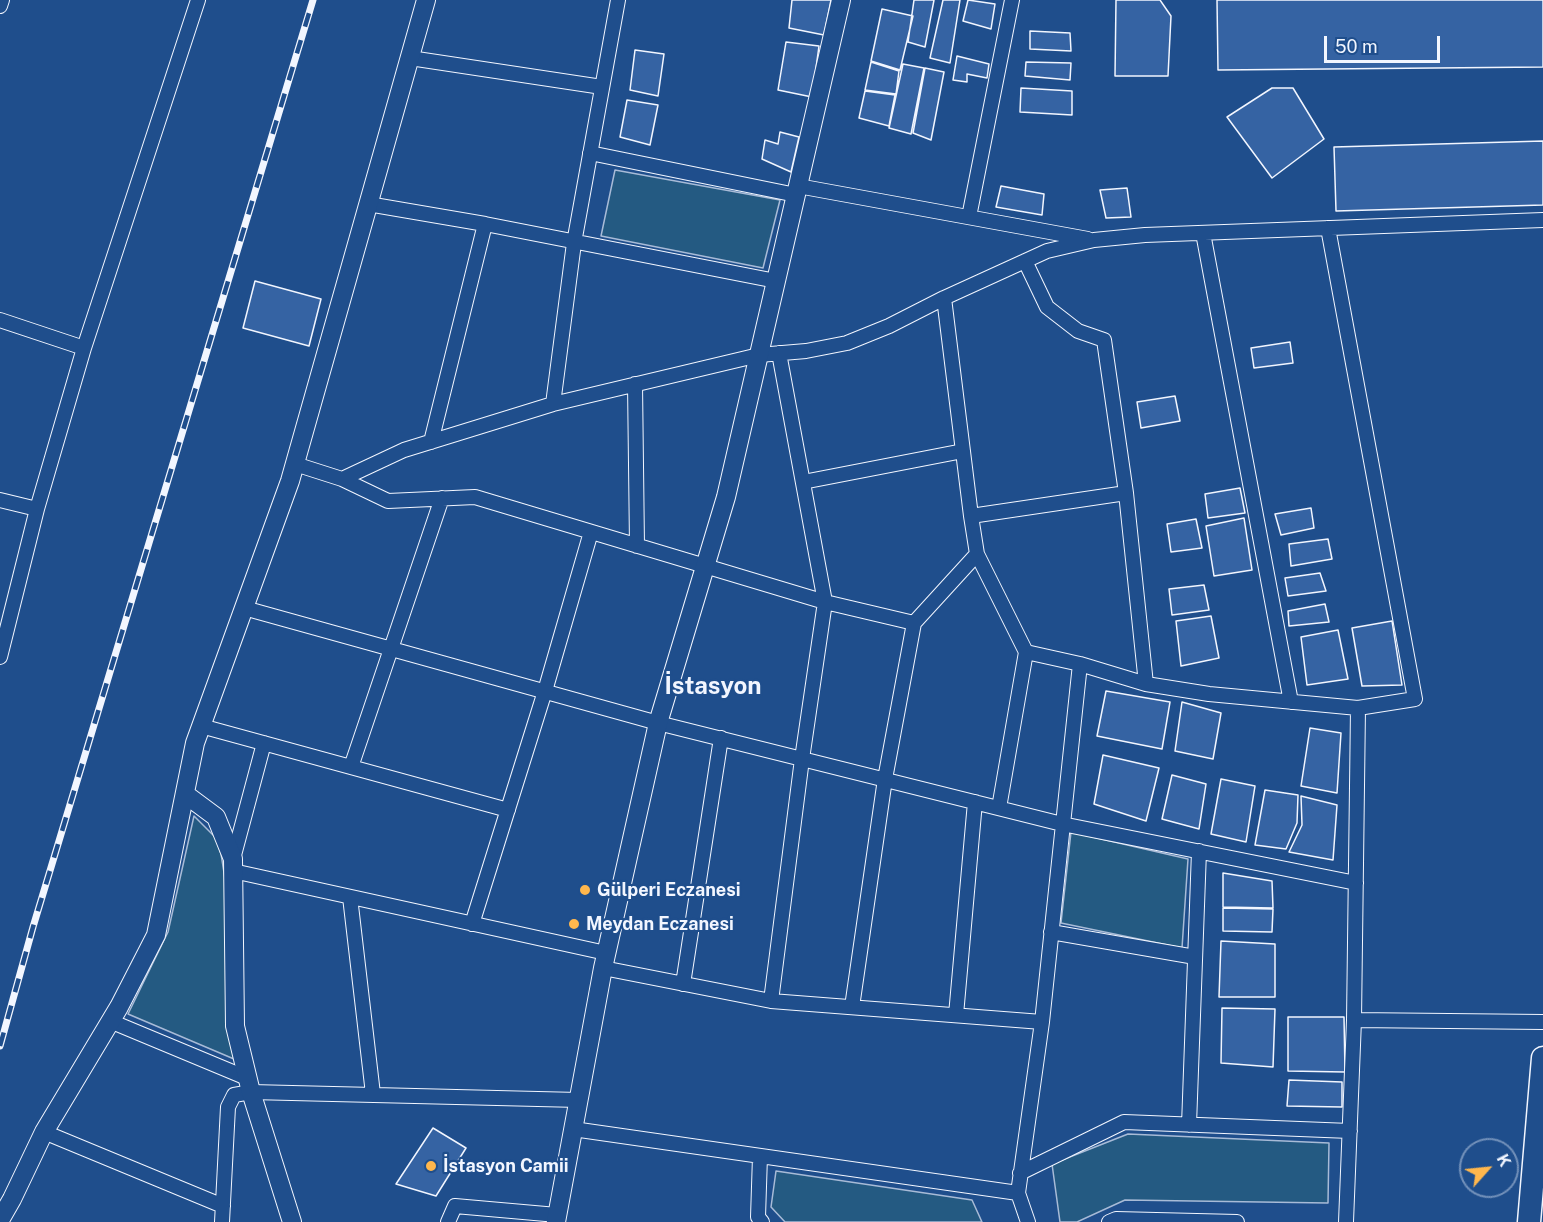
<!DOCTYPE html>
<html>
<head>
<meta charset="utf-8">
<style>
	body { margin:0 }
	#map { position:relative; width:1543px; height:1222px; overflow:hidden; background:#1f4e8c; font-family:"Public Sans",sans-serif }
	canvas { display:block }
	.north { position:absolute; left:1459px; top:1138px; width:60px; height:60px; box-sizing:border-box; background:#1f4e8c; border:2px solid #7391ba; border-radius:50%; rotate:63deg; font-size:16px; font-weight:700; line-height:24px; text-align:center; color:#f2f6ff }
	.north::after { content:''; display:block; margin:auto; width:21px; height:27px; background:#ffb74d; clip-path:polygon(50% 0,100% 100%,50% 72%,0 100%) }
	.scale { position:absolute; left:1324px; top:36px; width:116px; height:27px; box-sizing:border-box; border:3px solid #f2f6ff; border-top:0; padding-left:8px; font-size:18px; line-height:21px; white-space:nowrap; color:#f2f6ff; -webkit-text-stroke:4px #1f4e8c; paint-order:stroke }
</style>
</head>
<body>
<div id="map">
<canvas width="1543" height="1222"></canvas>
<div class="north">K</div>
<div class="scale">50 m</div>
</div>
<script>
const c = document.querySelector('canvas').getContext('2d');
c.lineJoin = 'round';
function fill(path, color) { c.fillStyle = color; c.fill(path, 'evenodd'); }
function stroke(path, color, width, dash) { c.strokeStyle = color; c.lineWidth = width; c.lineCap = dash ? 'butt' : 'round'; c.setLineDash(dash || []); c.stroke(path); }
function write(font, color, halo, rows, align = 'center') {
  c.font = font + ' "Public Sans",sans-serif'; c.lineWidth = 4.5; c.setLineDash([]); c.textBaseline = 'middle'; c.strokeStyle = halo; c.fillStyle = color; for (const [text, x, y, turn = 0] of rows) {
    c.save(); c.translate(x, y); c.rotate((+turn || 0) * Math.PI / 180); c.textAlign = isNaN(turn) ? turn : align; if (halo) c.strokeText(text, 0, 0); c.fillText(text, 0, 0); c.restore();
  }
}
const green = new Path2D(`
	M615,170L780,200L763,268L601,236Z
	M194,816L216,838L221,854L225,879L234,1059L128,1014L168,932Z
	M1071,832L1188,859L1182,948L1061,923Z
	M1128,1134L1329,1143L1328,1203L1125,1200L1077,1222H1060L1052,1164Z
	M776,1171L972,1200L982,1222H785L771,1207Z`);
fill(green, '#245a82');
stroke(green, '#a8bbd7', 1.5);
const building = new Path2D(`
	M792,0H831L824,35L789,28Z
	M914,0H934L925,47L908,42Z
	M943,0H960L950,63L930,58Z
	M968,0L995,4L991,29L963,21Z
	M1116,0H1160L1171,16L1168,76H1115Z
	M1217,0H1543V67L1218,70Z
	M882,9L913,16L900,70L871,61Z
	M1030,31L1070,33L1071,51L1030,49Z
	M786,42L819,46L812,97L778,90Z
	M635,50L664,54L658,96L630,90Z
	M957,56L989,64L987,78L967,74V82L953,80Z
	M871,62L899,71L896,94L865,90Z
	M1026,62L1071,63L1070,80L1025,76Z
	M903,64L924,68L911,134L889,128Z
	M925,68L944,72L931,140L913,133Z
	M1021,88L1072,91V115L1020,112Z
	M1272,88H1293L1324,139L1272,178L1227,117Z
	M865,91L895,95L889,126L859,118Z
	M627,100L658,105L650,145L620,137Z
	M780,132L799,137L791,172L762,159L765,140L778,144Z
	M1543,141V205L1336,211L1334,147Z
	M1001,186L1044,194L1042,215L996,207Z
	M1127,188L1131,217L1106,218L1100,190Z
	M255,281L321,299L309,346L243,328Z
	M1290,342L1293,363L1254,368L1251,348Z
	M1175,396L1180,421L1141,428L1137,402Z
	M1240,488L1245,513L1208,518L1205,494Z
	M1311,508L1314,528L1281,535L1275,514Z
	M1244,518L1252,570L1214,576L1206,526Z
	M1196,519L1202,548L1171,552L1167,524Z
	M1328,539L1332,559L1291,566L1289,544Z
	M1320,573L1326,591L1288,596L1285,578Z
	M1204,585L1209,610L1172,615L1169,589Z
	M1325,604L1329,622L1289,626L1288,611Z
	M1211,616L1219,658L1181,666L1176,621Z
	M1392,621L1402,685L1362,686L1352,628Z
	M1338,630L1348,679L1307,685L1301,637Z
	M1106,691L1170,702L1162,749L1097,736Z
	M1182,702L1221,713L1213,759L1175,751Z
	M1310,728L1341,733L1337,793L1301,786Z
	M1103,755L1159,768L1146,821L1094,804Z
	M1172,775L1206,784L1199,829L1162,819Z
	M1221,779L1255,786L1246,842L1211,834Z
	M1265,790L1298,795L1297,823L1286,849L1255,845Z
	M1301,796L1337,805L1333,860L1289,852L1302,825Z
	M1223,873L1272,881L1273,908L1223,907Z
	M1223,908L1273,909L1272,932L1223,931Z
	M1221,941L1275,944V997H1219Z
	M1222,1008L1275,1009L1273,1067L1221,1063Z
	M1288,1017H1344L1345,1072L1288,1071Z
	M1289,1080L1342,1082V1107L1287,1106Z
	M433,1128L466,1148L436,1196L396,1184Z`);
fill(building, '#3563a3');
stroke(building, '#f2f6ff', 1.5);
const minor = new Path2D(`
	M0,6L2,0
	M410,58L602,87
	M590,153L796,195
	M798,186L1088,239
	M368,204L485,224
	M969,217L1012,0
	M1328,228L1415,699L1358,708
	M1203,233L1291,702
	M1025,261L1047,307L1078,331L1104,340L1126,493L1146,684
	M944,298L971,516L977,554
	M0,320L84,348
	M635,384L637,546
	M553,404L574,243L618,0
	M431,442L485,224L776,281
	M295,464L342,479L388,501L475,497L825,602L914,623L977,554L1026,652L1080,664L1146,684L1209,694L1358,708L1354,1020L1346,1222
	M342,479L404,450L553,404L759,355L806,351L847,343L889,326L944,298L1047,251L1094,240L1145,235L1543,220
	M803,482L963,451
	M0,500L37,509
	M971,516L1126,493
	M244,608L658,723L1062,824L1356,883
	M0,657L37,509L84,348L198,0
	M201,726L508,810
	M351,767L442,498
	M999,808L1026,652
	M233,859L264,743
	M233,871L606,953
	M350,897L373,1094
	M472,924L545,691L591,532
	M1051,932L1195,957
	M603,968L771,1001L1042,1022L1080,664
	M683,984L721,738
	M771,1001L802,759L825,602L779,353
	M852,1007L885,779L914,623
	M956,1015L975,802
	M1354,1020L1543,1022
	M110,1021L247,1078
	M1189,1125L1199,851
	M573,1129L1018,1193L1042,1022
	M44,1132L223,1206
	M760,1156L758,1217L762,1222
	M1020,1173L1124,1122L1350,1131
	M1018,1193L1028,1222
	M222,1222L228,1107L234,1095L251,1092L579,1100
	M448,1222L455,1206L557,1215
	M1109,1222L1116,1219L1237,1222`);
const tertiary = new Path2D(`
	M185,794L216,817L233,859L235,1026L251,1092L292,1222
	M0,1220L12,1199L44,1132L119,1007L156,935L195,743L290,481L426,0
	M556,1222L603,968L658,723L726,497L841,0`);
const trunk = new Path2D(`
	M1529,1222L1543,1058`);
stroke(minor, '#f2f6ff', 16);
stroke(tertiary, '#f2f6ff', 20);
stroke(trunk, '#f2f6ff', 25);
stroke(minor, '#1f4e8c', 14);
stroke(tertiary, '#1f4e8c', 18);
stroke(trunk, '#1f4e8c', 22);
const rail = new Path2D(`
	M0,1046L33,927L313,0`);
stroke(rail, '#f2f6ff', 7);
stroke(rail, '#1f4e8c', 4.5, [14]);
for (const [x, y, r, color] of [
	[585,890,6,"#ffb74d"],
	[574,924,6,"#ffb74d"],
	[431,1166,6,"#ffb74d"]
]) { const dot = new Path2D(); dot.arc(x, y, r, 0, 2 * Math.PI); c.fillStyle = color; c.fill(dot); stroke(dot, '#1f4e8c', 2); }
write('bold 18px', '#f2f6ff', '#1f4e8c', [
	["Gülperi Eczanesi",597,890],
	["Meydan Eczanesi",586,924],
	["İstasyon Camii",443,1166]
], 'left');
write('bold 24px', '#f2f6ff', '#1f4e8c', [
	["İstasyon",713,687]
]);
</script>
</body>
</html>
